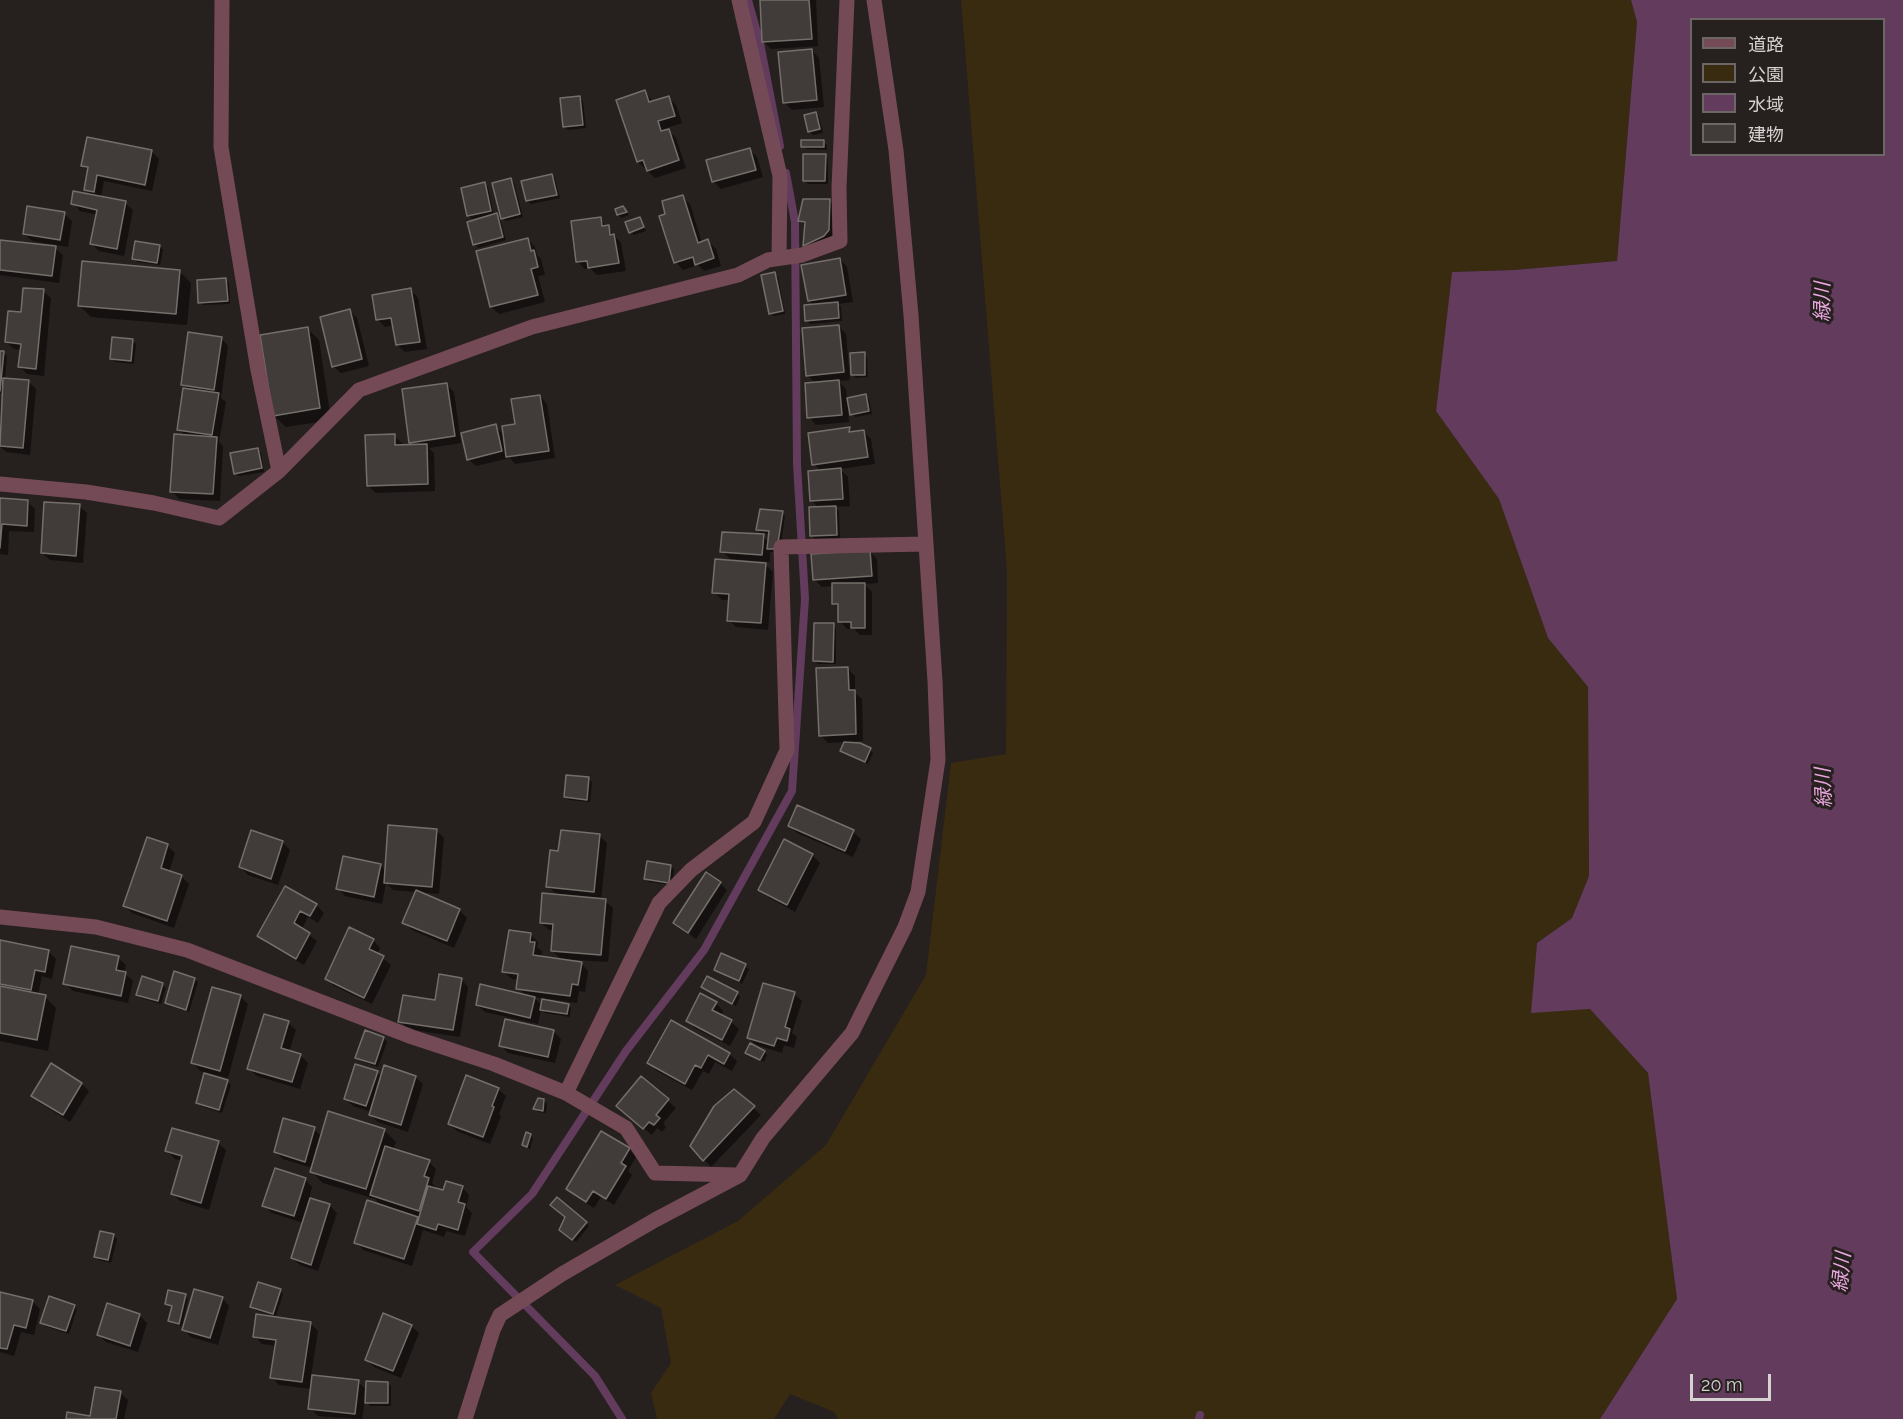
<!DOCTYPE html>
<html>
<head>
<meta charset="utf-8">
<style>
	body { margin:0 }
	#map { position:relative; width:1903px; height:1419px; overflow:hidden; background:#26201f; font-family:Raleway,"Noto Sans JP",sans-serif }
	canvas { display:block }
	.legend { position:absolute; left:1690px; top:18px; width:195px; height:138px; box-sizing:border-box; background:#26201f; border:2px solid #6c6766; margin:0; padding:8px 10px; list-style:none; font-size:18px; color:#d6d2d1 }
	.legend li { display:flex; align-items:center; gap:12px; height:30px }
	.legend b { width:30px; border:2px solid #6c6766 }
	.scale { position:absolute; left:1690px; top:1374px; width:81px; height:27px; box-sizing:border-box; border:3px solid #d6d2d1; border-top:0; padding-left:8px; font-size:18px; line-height:21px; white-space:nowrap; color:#d6d2d1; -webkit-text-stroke:4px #26201f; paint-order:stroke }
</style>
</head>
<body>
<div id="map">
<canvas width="1903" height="1419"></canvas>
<ul class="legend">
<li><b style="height:8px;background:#754a57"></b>道路</li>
<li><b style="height:16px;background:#392b10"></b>公園</li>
<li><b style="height:16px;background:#633b5d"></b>水域</li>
<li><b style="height:16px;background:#413c39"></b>建物</li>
</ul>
<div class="scale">20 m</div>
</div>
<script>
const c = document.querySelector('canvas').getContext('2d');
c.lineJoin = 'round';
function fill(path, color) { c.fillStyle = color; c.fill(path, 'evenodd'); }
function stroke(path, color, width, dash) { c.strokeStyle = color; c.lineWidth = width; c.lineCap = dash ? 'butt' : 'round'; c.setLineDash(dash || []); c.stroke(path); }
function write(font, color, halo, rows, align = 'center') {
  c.font = font + ' Raleway,"Noto Sans JP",sans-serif'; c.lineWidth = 6; c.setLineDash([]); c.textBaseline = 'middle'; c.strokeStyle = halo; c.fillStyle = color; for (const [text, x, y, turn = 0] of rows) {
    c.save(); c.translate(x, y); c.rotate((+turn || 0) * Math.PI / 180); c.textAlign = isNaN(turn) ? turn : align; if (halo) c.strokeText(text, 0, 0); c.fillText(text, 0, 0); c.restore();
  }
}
fill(new Path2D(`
	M961,0H1631L1637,22L1617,261L1514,270L1452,272L1436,411L1499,499L1548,638L1588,687L1589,876L1572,918L1537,943L1532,1012L1590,1009L1648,1073L1677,1299L1600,1419H838L834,1412L790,1394L774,1419H657L651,1393L671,1363L661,1308L615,1285L738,1221L826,1145L926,975L951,763L1006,754L1007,571Z`), '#392b10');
fill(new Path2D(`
	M1631,0H1903V1419H1600L1677,1299L1648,1073L1590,1009L1531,1013L1537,943L1572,918L1589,876L1588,687L1548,638L1499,499L1436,411L1452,272L1514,270L1617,261L1637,22ZM1692,20H1884V154H1692Z`), '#633b5d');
fill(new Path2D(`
	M761,0H816L818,46L771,49L763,41Z
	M812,50L819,58L824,107L792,110L784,102Z
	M645,92L653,102L668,97L676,105L682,123L664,129L665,131L668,130L676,138L686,168L655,178L638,162Z
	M579,98L583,101L586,128L568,130L564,127Z
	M816,113L819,117L823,133L813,135L810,132L806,116Z
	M823,142L827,145V150L806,149L803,146Z
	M749,149L757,157L763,177L721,189L713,181Z
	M151,151L159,159L152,191L104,181L101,198L125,203L133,210L124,256L99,251L92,244L98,215L80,211L73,203L92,196L85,189L89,172L83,165Z
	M825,156L828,159V184H808L804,180Z
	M552,176L555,179L560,198L531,204L527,201Z
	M511,180L514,183L523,217L506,221L503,218Z
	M485,184L488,187L494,216L497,215L500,218L506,240L478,248L475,244L486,216L472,219L468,215Z
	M682,197L690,204L702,243L708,241L716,249L721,266L704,271L698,265L683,270L676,262L667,215Z
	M829,200L837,208L836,238L811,253L804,245L806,227L800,220Z
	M626,211L629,215L621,218L618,214Z
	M64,214L72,221L68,247L32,241L24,234Z
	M639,218L646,231L634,235L630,232Z
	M600,219L621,243L626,271L597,275L590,268L585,269L578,262Z
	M528,239L535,247L537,255L541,259L545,275L538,276L545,302L499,314L491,307Z
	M0,241L55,248L63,255L59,283L0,275Z
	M159,246L163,250L160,265L137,262L134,258Z
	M840,259L847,267L853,302L838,304L841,307L842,321L810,324L807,321L814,306L809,301Z
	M179,271L191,283L187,325L91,317L79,305Z
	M775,274L778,277L785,314L774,316L770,313Z
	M225,279L229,283L230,304L203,305L199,302Z
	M411,290L418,298L427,349L405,352L397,345L394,325L385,327L377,319Z
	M43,291L51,298L44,376L27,374L20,367L22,350L14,349L6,342L22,314Z
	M350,311L357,318L369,366L341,373L333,366Z
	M839,326L846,334L850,380L838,381L846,389L847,400L866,396L869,399L872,414L855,417L848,411L849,422L816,425L809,417L815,383L807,375Z
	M307,328L319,340L331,420L286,427L274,416Z
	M221,338L228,346L221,398L226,402L219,442L223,446L220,501L179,499L172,491L186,437L179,429L185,387L183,385Z
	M133,341L136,344L134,364L115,362L111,358Z
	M0,352L7,356L5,379L28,381L36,389L30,455L6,452L0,446L3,394L0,393Z
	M864,354L867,357L868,377L856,378L851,373Z
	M446,384L454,392L461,443L429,448L434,453L435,491L376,493L368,486L394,436L402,443V446H415L411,442Z
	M540,396L547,404L555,458L515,464L510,458L476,466L468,459L495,426L504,435L517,425Z
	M849,429L854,433L864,432L871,439L875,464L840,469L848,477L850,506L835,507L839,511L840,538L815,539L812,536L819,508L812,501L821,471L814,464Z
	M257,449L261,453L264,472L239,476L235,473Z
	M0,500L28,502L35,509L34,532L9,531L8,555L0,554Z
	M79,506L87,513L83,563L50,560L42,553Z
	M782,513L785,516L780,551L770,552V562L730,559L722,551L763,536L769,542L770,534L761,533L758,530Z
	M870,552L877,559L878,583L864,584L872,592V635H860L854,629H847L840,621V609L833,603V586L822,587L814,579Z
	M766,565L773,572L768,630L736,627L729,620L730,600H722L714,592Z
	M833,625L836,628V664H818L815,661Z
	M848,669L855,676V693L862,699L863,741L848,742V744L870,750L873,753L868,764L842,751L846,742L828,743L820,735Z
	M588,778L592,782L590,802L569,800L565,797Z
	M798,807L853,832L861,839L853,857L797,833L790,826Z
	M436,830L444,838L439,894L393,890L386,883L382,904L345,896L338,888L381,866L386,871Z
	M252,832L283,843L290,850L278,885L248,875L240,867Z
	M600,836L607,843L601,900L605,901L613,908L608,962L561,959L552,950L554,930H549L541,922L558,896L548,886L560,853Z
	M148,839L168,846L175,853L169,872L181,876L189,884L174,928L132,913L125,906Z
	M812,855L820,863L795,912L768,897L760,890Z
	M670,866L674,869L672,885L649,882L646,879Z
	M720,883L727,890L696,939L675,923Z
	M286,888L316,905L324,913L318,923L308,917L302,929L317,941L304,965L266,943L258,936Z
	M459,910L467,918L454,948L412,930L404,923Z
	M530,934L538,942L537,947L542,951L541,957L581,963L588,971L585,992L579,991L577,1003L549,999L548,1002L568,1005L571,1008L570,1017L545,1013L541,1009L538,1024L485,1012L477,1005L526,996L518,988L519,980L512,979L504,972ZM533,997L543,998L542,1005Z
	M373,940L380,948L377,954L391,965L372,1004L334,986L326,979Z
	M0,942L48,951L56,959L52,979L42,976L38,995L45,997L56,1008L48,1051L0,1041Z
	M722,955L749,969L742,984L715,969Z
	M118,958L126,965L124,973L133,981L128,1003L73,991L65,983Z
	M194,979L198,982L189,1012L170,1006L167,1003Z
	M461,979L468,987L460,1037L408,1029L400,1021L436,1002Z
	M162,985L166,988L161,1004L141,998L138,994Z
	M703,987L737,993L740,997L736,1006Z
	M213,989L241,997L248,1004L228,1078L200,1071L193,1063Z
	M794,994L802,1001L792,1033L797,1037L794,1048L784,1045L782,1053L756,1045L748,1037Z
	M716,1003L723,1011L721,1016L731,1022L739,1029L730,1046L695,1028L688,1021Z
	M672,1022L729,1054L737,1061L732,1071L715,1062L709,1074L703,1071L692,1090L657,1071L649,1063Z
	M288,1023L296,1030L289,1052L300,1055L308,1063L300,1089L257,1076L249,1069Z
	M553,1031L561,1039L555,1063L508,1053L501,1045Z
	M383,1038L387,1042L378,1067L361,1061L357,1058Z
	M764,1052L767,1055L764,1062L747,1053Z
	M377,1072L382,1078L415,1077L423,1084L408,1132L378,1122L370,1115L371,1112L353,1106L346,1099Z
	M641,1078L676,1108L663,1123L666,1127L662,1132L657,1128L652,1135L625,1113Z
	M227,1081L231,1085L222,1113L201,1106L197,1103Z
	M82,1084L89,1091L70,1122L40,1103L33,1096Z
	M498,1089L506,1096L499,1114L501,1116L490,1144L457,1131L449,1124Z
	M734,1091L761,1115L711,1167L692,1146Z
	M544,1100L547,1104L546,1113L538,1112L535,1109Z
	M314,1129L322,1137L384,1130L396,1142L393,1150L429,1162L436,1169L432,1183L436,1187L435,1189L444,1192L462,1187L469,1195L466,1207L472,1213L465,1236L446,1231L444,1237L423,1230L412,1266L363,1250L356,1242L383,1207L375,1199L323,1183L311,1171L312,1168L283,1159L275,1152Z
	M530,1135L533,1138L530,1149L524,1145Z
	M218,1143L226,1150L209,1210L180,1201L173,1194L183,1161L175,1159L167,1151Z
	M629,1149L636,1157L628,1171L632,1175L614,1205L601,1197L594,1208L576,1197L568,1189Z
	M305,1179L312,1187L309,1199L329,1205L337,1213L318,1271L300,1265L292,1258L303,1223L272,1213L264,1206Z
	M586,1223L589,1226L576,1242L561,1229Z
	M102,1233L114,1236L117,1239L111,1263L99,1260L95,1256Z
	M280,1290L283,1294L276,1316L255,1310L252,1306Z
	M0,1293L33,1302L40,1309L34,1335L21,1332L14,1356L0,1352Z
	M185,1296L188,1299L182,1326L173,1324L170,1321L173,1308L167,1304Z
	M222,1298L229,1306L218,1345L191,1337L184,1330Z
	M74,1306L77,1309L69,1334L45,1326L42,1323Z
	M139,1315L147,1323L138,1352L106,1342L98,1334Z
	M310,1323L318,1331L311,1376L358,1382L367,1390L387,1383L391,1386V1406H370L365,1400L362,1419L318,1416L310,1408L312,1389L279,1385L272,1377L276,1346L262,1344L255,1336Z
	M411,1326L419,1333L401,1378L374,1367L366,1359Z
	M120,1393L128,1400L124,1419H68L91,1418Z`), '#0007');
stroke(new Path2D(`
	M748,0L760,43L780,146
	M622,1419L595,1376L473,1252L532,1194L626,1051L704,950L792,791L805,599L797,464L795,222L786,173
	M1199,1419L1200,1415`), '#633b5d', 8);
const building = new Path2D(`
	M760,0H809L812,39L762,42Z
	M812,49L817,100L783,103L778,52Z
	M645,90L649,102L669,96L675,116L658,121L661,131L669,129L679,160L647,171L643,160L637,162L616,100Z
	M580,96L583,125L563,127L560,98Z
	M816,112L820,129L808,132L804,115Z
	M87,137L152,150L145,185L97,175L94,192L84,190L88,167L81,166Z
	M801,140H824V147H801Z
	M750,148L756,170L712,182L706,160Z
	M803,154H826L825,181H803Z
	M552,174L557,195L526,201L521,181Z
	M511,178L520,214L501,219L492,183Z
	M485,182L491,211L467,216L461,188Z
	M73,191L126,201L117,249L90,244L97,210L71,204Z
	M683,195L698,243L708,239L714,258L695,265L693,257L674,263L659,216L665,214L662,201Z
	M803,199H830L829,230L824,236L803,246L805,222L798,221Z
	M27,206L65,212L60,240L23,234Z
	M623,206L627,212L617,215L615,209Z
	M497,213L503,237L473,245L467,222Z
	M601,217L602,226L609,225L610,235L614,234L619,263L588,268L587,261L576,262L571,221Z
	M640,217L644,227L629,233L625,222Z
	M528,238L531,251L534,250L538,267L531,269L538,295L490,307L476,251Z
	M0,240L56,246L52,276L0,270Z
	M135,241L160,245L157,263L132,259Z
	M840,258L846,295L808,301L801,265Z
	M82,261L180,270L176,314L78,306Z
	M775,272L783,311L769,314L761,275Z
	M226,278L228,301L198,303L197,280Z
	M23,288L44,289L36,369L18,367L21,344L5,342L8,311L21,312Z
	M411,288L420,342L396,345L391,318L376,320L372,295Z
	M838,302L839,318L805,321L804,305Z
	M350,309L362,359L332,367L320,317Z
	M839,325L844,372L806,376L802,328Z
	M308,327L320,408L273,416L260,335Z
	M188,332L222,337L214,390L181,385Z
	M112,337L133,339L131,361L110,359Z
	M0,351H4L0,391Z
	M865,352V375H851L850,353Z
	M3,378L29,380L23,448L0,446Z
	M839,380L842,415L807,418L805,383Z
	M447,383L455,436L409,443L402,389Z
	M183,388L219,393L212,435L177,430Z
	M866,394L869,411L850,415L847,398Z
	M540,395L549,451L506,457L502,426L515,424L511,399Z
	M496,424L502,451L467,460L461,433Z
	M850,427L849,432L864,430L868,457L812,465L808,433Z
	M174,434L217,437L213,494L170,492Z
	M395,434V445L427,444L428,484L367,486L365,435Z
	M258,448L262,468L234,474L230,453Z
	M841,468L843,499L810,501L808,471Z
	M0,498L28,500L27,526L2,524L0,548Z
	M44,502L80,504L76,556L41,553Z
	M836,506L837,535L810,536L809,507Z
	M760,509L783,511L777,549H767L769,531L756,530Z
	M722,532L764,534L762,555L720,552Z
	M870,550L872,576L813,580L811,554Z
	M715,559L766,563L761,623L727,621L729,594L712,593Z
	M832,583H865V628H851V622H838V604H832Z
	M814,623H834L833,662L813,661Z
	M848,667L849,690H855L856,734L819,736L816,668Z
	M844,742L860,743L871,748L865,762L840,751Z
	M566,775L589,777L587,800L564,797Z
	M797,805L854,830L845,851L788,826Z
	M388,825L437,829L432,887L384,883Z
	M251,830L283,841L271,879L239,867Z
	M561,830L600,834L594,892L546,887L550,850L558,851Z
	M147,837L168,844L161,868L182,875L167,921L123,906Z
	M784,839L813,854L787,905L758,890Z
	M343,856L381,864L374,897L336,889Z
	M647,861L671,865L669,883L644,879Z
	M706,872L721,882L688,933L673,923Z
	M285,886L317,904L310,916L300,911L294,923L310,933L296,959L257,936Z
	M416,890L460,909L447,941L402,923Z
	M542,893L606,899L601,955L551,951L553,924L540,923Z
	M349,927L374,939L369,949L384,956L364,998L325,979Z
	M509,930L531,933L530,942H535L533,955L582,962L578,985L572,984L570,996L516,989L518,974L502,972Z
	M0,940L49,950L45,972L35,970L31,990L0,984Z
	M71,946L119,956L116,970L126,972L121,996L63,984Z
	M721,953L746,964L739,981L714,970Z
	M174,971L195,978L186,1010L165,1003Z
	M439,974L462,978L453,1030L398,1022L403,995L435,1000Z
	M142,976L163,983L158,1001L136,995Z
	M707,976L738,992L732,1004L701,987Z
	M763,983L795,992L785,1027L790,1029L787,1041L777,1038L774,1046L747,1038Z
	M480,984L535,997L530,1018L476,1005Z
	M0,986L46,995L37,1040L0,1033Z
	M212,987L241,995L220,1071L191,1063Z
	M700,993L717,1002L712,1010L732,1020L722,1040L686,1021Z
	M542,999L569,1004L567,1014L540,1010Z
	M264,1014L289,1021L281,1048L301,1054L292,1082L247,1069Z
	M505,1019L554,1030L548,1057L499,1046Z
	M671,1020L730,1053L724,1064L708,1055L701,1068L695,1065L685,1084L647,1063Z
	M365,1030L384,1037L375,1064L355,1058Z
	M750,1043L765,1051L760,1060L745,1053Z
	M51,1063L82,1083L63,1115L31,1096Z
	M355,1064L378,1071L366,1106L344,1099Z
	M384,1065L416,1076L401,1125L369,1115Z
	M204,1073L228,1080L219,1110L196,1103Z
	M466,1075L499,1088L492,1106L494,1107L483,1137L448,1124Z
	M641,1076L669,1099L656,1115L660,1118L654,1125L649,1122L643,1129L616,1106Z
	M734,1089L755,1106L703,1161L690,1146L714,1106Z
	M538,1098L544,1099L543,1111L533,1109Z
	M328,1111L385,1129L366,1189L310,1172Z
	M283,1118L315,1127L305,1162L274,1152Z
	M172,1128L219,1141L201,1203L171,1194L182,1156L165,1151Z
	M601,1131L630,1148L621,1163L626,1166L606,1199L593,1191L586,1202L566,1189Z
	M526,1132L531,1134L527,1147L522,1145Z
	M385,1146L430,1160L424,1176L429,1178L419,1211L370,1195Z
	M275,1168L306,1178L294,1216L262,1206Z
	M446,1181L463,1186L458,1202L465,1204L458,1230L438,1224L436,1230L417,1224L428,1186L443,1190Z
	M557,1197L587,1222L572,1240L559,1230L565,1217L550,1205Z
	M310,1198L330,1204L311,1265L291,1258Z
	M367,1200L418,1217L404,1259L354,1243Z
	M100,1231L114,1234L108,1260L94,1257Z
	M258,1282L281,1289L273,1314L250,1307Z
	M194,1289L223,1297L210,1338L182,1330Z
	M168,1290L186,1294L179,1324L168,1321L172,1306L165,1304Z
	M0,1292L33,1300L26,1328L14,1325L7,1349L0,1348Z
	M49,1296L75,1305L66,1331L40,1323Z
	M107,1303L140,1314L130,1346L97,1335Z
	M383,1313L412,1325L393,1371L365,1360Z
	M256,1314L311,1322L302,1382L270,1378L276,1340L253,1337Z
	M312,1375L359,1380L355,1414L308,1409Z
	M366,1381L388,1382V1403H365Z
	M95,1387L121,1391L116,1419H66L67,1412L90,1416Z`);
fill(building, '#413c39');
stroke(building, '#756f6b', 1.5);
stroke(new Path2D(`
	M222,0L221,147L258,370L279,471
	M739,0L780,176L779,258
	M0,484L86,492L154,503L219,518L279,471L359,390L532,327L738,275L768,260L802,255L840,241L839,188L847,0
	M0,917L96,927L187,950L412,1037L494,1064L566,1093L626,1128L655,1173L737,1175
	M566,1093L659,903L691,870L754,822L787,750L781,547L926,544
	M465,1419L493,1330L500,1315L562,1274L655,1220L740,1175L763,1138L852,1033L905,927L918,892L938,760L935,681L911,315L896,150L874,0`), '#754a57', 15);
write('italic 20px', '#eba8e0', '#26201f', [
	["緑川",1823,302,-90],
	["緑川",1824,788,-92],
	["緑川",1842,1272,-84]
]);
</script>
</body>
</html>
